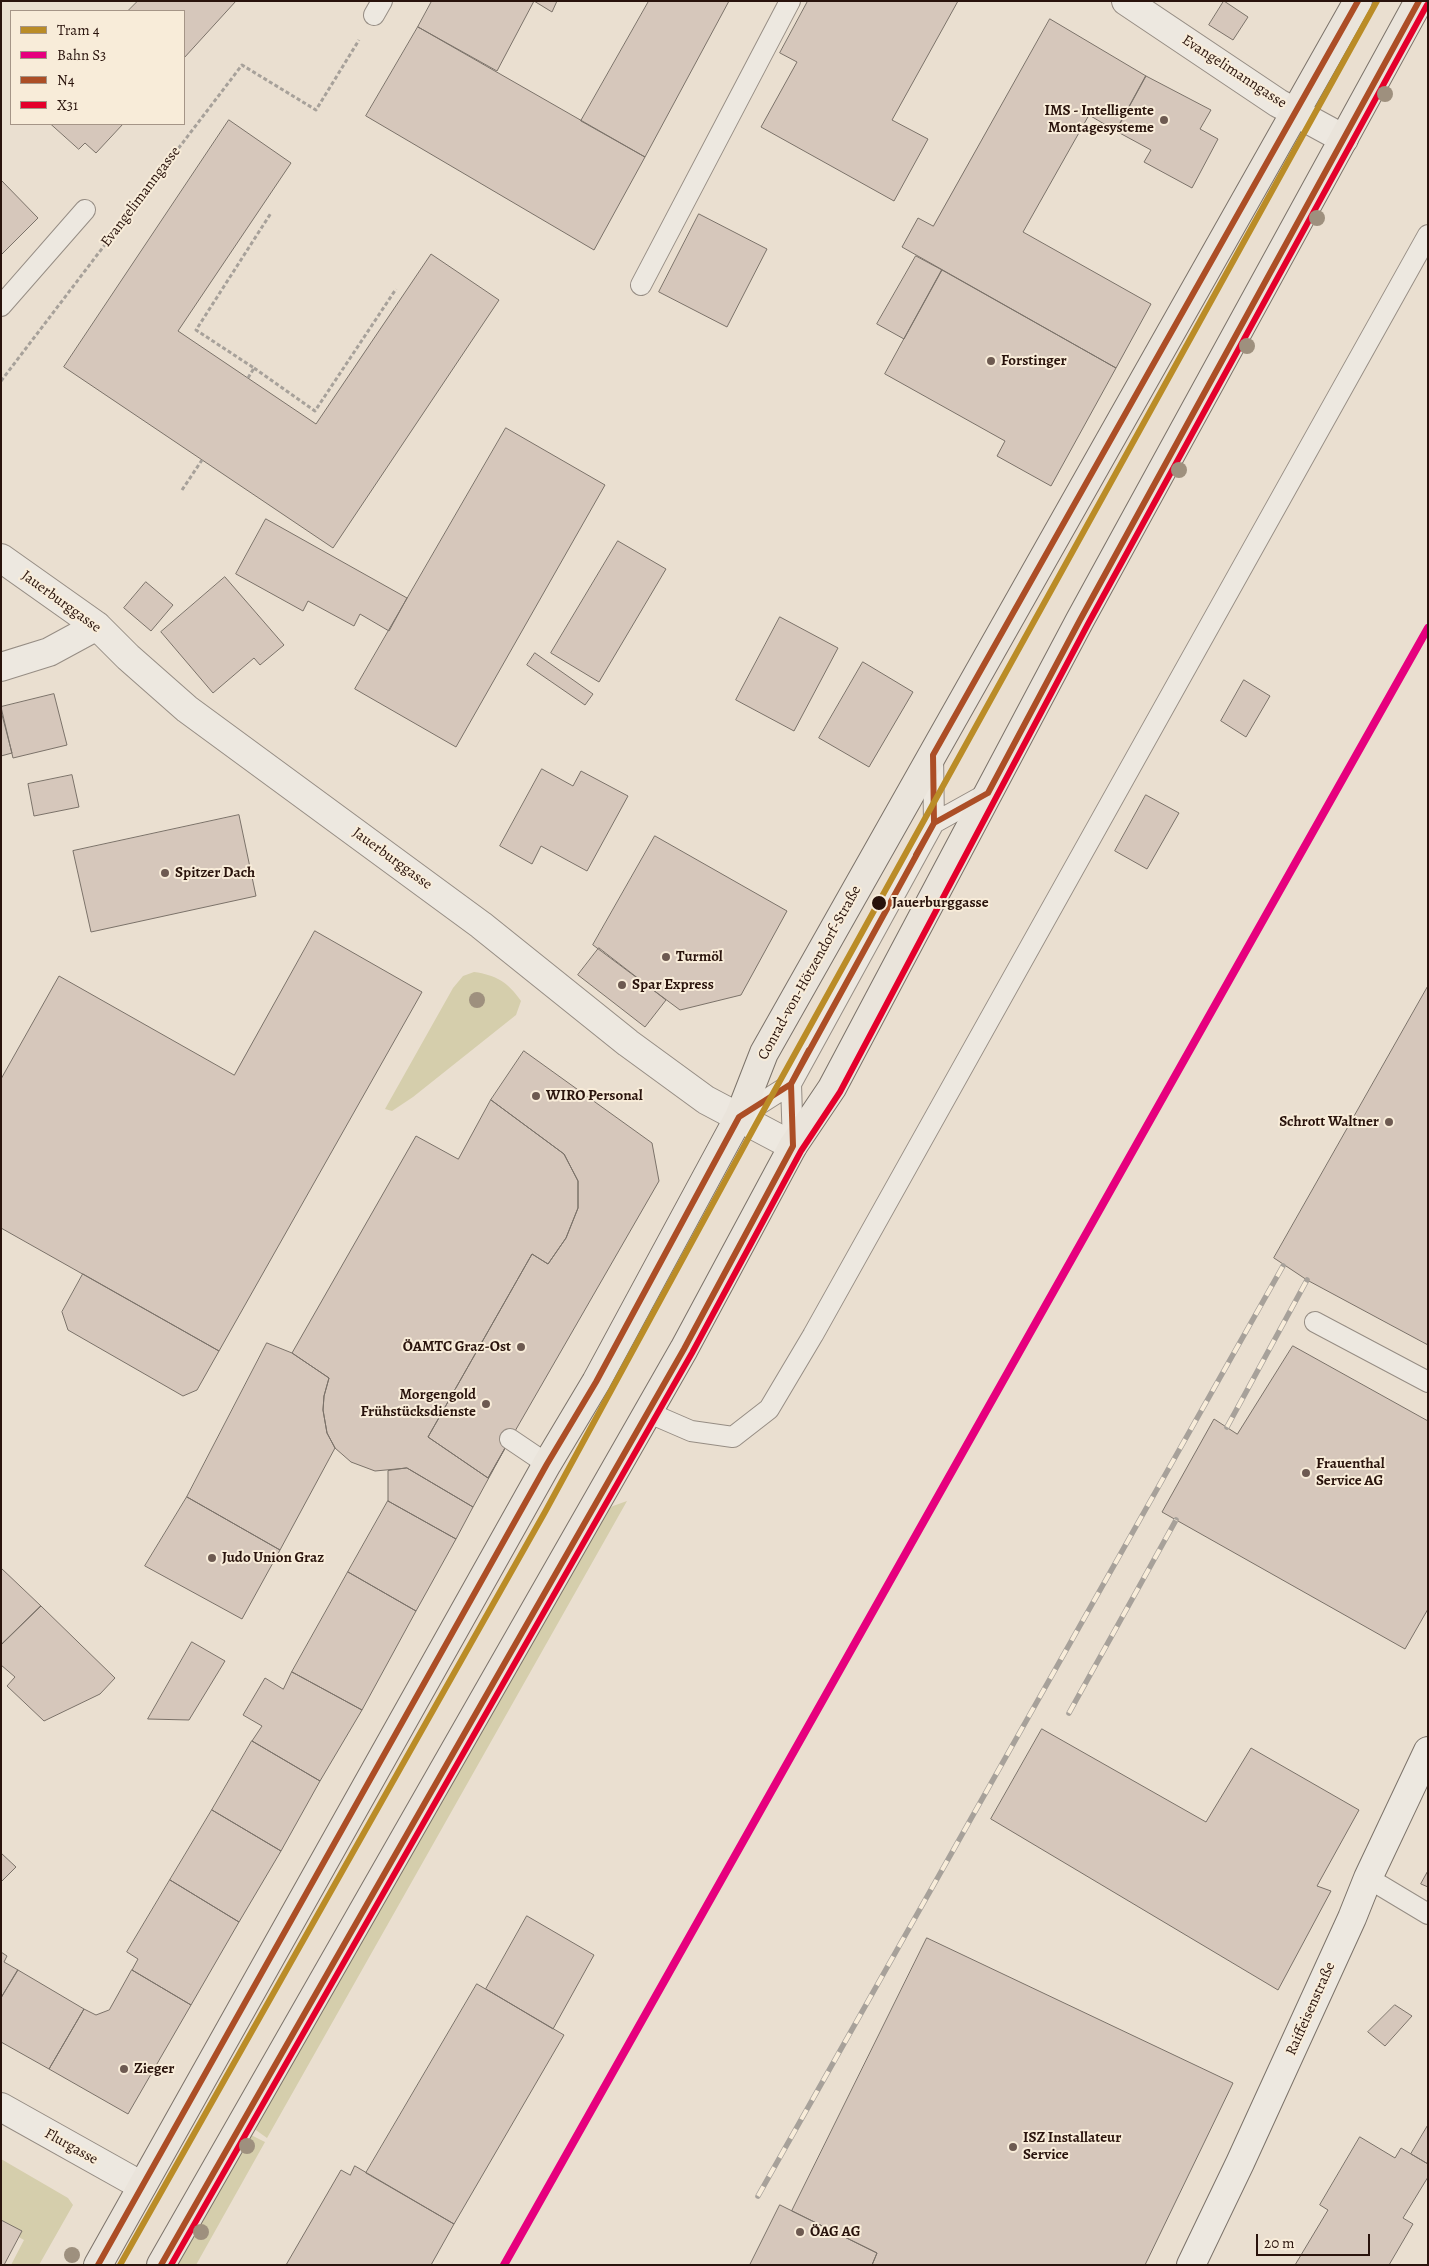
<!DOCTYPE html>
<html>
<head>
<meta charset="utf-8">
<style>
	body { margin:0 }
	#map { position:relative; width:1429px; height:2266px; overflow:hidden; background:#eadfd0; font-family:Alegreya,serif }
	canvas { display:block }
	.frame { position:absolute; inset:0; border:2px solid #29130c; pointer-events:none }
	.legend { position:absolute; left:10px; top:10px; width:175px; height:115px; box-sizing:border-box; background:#f8ecd9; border:1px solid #a59587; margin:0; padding:6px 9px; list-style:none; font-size:15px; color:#29130c }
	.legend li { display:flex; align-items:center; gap:10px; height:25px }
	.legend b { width:25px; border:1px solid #a59587 }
	.scale { position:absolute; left:1256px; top:2234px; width:114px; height:22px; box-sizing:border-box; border:2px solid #29130c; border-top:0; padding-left:6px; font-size:15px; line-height:18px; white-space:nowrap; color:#29130c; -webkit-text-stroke:4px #f8ecd9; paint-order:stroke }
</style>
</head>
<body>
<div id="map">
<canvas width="1429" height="2266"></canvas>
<div class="frame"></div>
<ul class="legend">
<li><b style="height:6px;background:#ba8c27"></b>Tram 4</li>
<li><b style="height:6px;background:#e6007e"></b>Bahn S3</li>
<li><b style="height:6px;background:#ac4e26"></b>N4</li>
<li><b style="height:6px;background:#e4002b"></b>X31</li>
</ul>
<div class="scale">20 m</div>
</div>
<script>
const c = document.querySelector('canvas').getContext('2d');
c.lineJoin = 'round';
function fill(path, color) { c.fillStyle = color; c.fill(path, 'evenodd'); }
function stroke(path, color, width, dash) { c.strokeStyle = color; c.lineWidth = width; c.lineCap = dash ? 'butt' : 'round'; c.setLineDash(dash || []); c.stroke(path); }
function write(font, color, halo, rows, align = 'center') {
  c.font = font + ' Alegreya,serif'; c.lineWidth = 4; c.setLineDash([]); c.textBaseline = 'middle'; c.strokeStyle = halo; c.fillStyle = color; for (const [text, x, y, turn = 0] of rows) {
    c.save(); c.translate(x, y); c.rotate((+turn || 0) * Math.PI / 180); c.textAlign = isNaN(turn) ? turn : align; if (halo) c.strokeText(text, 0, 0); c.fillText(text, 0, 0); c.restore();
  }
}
fill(new Path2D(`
	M474,972C496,975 508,982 521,1001L516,1015L413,1097L392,1111L385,1109L453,988L463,976Z
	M627,1501L267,2138L253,2128L601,1515L613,1506Z
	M249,2134L265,2142L196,2265H175Z
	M1,2159L68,2198L73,2205L39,2265H11L24,2240L1,2227Z`), '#d5ceac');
const building = new Path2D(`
	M138,1H236L184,58V11H128Z
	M432,1H557L552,12L534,1L497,71L418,27Z
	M649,1H729L645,157L581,121Z
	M808,1H958L892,120L928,139L894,201L761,127L797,62L780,53Z
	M1224,1L1248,17L1233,40L1209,25Z
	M1050,19L1146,76L1116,131L1089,115L1023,232L1151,304L1116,368L902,247L918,218L933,226Z
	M418,27L645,157L594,250L366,116Z
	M1146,76L1211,110L1200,129L1218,139L1192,188L1144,162L1151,150L1116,131Z
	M229,120L291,163L178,331L316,424L431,254L499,300L333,548L64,367Z
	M51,124H123L96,153L85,143L79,149Z
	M1,180L38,218L1,255Z
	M699,214L767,249L727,327L659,292Z
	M916,256L942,270L904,339L877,324Z
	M942,270L1116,368L1051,486L997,456L1005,441L885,374Z
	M506,428L605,485L456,747L355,689Z
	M266,519L407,598L389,631L360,614L354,626L308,601L303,611L236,574Z
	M618,541L666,569L599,682L551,653Z
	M225,577L284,645L260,665L254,658L213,693L161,632Z
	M146,582L173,605L151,631L124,608Z
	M780,617L838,648L794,731L736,700Z
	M535,653L593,694L585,705L527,665Z
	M863,662L913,692L869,767L819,738Z
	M1244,680L1270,696L1246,737L1221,721Z
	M54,694L67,745L13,758L1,707Z
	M1,711L12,753L1,756Z
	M542,769L573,786L581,771L628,796L587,871L541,846L532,864L500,846Z
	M72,775L79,807L34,816L28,784Z
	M1146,795L1179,813L1147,869L1115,851Z
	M239,815L256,896L91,932L73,851Z
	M655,836L787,911L741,995L680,1010L593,945Z
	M315,931L422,992L219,1351L1,1228V1079L59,976L234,1075Z
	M599,948L666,1000L645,1027L578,975Z
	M1428,986V1345L1307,1280L1274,1258Z
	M524,1051L652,1143L659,1181L488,1478L428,1437L532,1254L548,1264L566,1238L578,1208V1181L564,1154L491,1100Z
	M491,1100L564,1154L578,1181V1208L566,1238L548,1264L532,1254L428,1437L488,1478L510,1439L473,1507L407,1468L375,1471L351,1462L335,1448L327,1433L323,1410L324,1396L329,1378L292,1353L416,1136L458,1159Z
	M83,1274L219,1351L197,1390L183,1396L68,1330L62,1312Z
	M267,1343L292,1353L329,1378L324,1396L323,1410L327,1433L335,1448L280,1550L187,1497Z
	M1293,1346L1428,1421V1609L1405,1649L1162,1512L1214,1419L1237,1434Z
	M407,1468L473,1507L456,1539L388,1501V1471Z
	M187,1497L280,1550L242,1619L145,1566Z
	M388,1501L456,1539L416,1611L348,1572Z
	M1,1568L41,1606L1,1645Z
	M348,1572L416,1611L362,1710L292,1672Z
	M41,1606L115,1678L100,1694L44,1721L7,1686L15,1677L1,1665V1645Z
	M192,1642L225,1661L189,1720L148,1719Z
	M292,1672L362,1710L320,1781L252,1741L262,1726L243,1715L265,1678L283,1689Z
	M1042,1729L1206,1822L1251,1748L1359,1810L1317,1886L1331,1891L1278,1990L991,1819Z
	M252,1741L320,1781L281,1851L212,1810Z
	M212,1810L281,1851L239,1922L170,1880Z
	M1,1853L16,1867L1,1882Z
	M1428,1871V1887L1421,1884Z
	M170,1880L239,1922L191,2005L132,1970L138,1959L127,1952Z
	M527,1916L594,1955L553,2029L486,1989Z
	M927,1938L1233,2083L1145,2265H872L877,2253L792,2211Z
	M1,1952L7,1956L4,1962L18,1970L1,1998Z
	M18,1970L84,2009L49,2069L1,2042V1998Z
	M132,1970L191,2005L128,2114L49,2069L84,2009L96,2015L109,2010Z
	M477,1984L564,2035L454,2224L366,2173Z
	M1395,2005L1412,2016L1385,2046L1368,2032Z
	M1428,2125V2164L1411,2154Z
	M1360,2137L1395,2158L1401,2148L1428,2164V2177L1403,2218L1413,2224L1389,2265H1295L1328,2210L1320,2205Z
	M355,2166L454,2224L431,2265H286L341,2170L350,2175Z
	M780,2205L877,2253L872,2265H750Z
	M1,2220L22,2231L4,2265H1Z`);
fill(building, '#d6c7bb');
stroke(building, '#7b7269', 1);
const lane = new Path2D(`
	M374,15L382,1
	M641,285L790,1
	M1,306L85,210
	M934,823L988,793
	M739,1117L791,1084
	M793,1146L791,1084L934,823L933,755
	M1315,1322L1428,1382
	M647,1412L691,1431L733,1437L769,1409L813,1335L1428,235
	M510,1439L547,1464
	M1368,1878L1428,1914`);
const street = new Path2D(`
	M1126,1L1278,103L1344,139
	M1,558L97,626L128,657L187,709L481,925L628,1043L706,1100L793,1146
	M1,667L49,652L97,626
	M1,2107L142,2186`);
const secondary = new Path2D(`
	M1191,2265L1240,2163L1352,1918L1368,1878L1428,1751`);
const primary = new Path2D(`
	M98,2265L547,1464L596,1382L739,1117L764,1053L1358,1
	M161,2265L684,1349L793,1146L832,1088L1080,620L1419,1`);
stroke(lane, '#968d84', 22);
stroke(street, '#968d84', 30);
stroke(secondary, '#7b7269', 30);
stroke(primary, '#7b7269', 30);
stroke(new Path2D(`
	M254,368L315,411L396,289
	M248,378L254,368L196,330L271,213
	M1,381L242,65L316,110L359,40
	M182,490L202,460`), '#a7a19a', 3, [4, 2.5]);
stroke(lane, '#ede8e0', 20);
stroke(street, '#ede8e0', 28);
stroke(secondary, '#ede8e0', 28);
stroke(primary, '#eae4db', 28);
const rail = new Path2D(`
	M1227,1427L1307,1280
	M1069,1713L1176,1520
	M758,2196L1283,1266`);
stroke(rail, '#a7a19a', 5.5);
stroke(rail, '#f8ecd9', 4, [11]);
stroke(new Path2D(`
	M916,855L934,823L933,755L1358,1
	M98,2265L547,1464L596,1382L739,1117L791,1084L934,823L988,793L1080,620L1419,1
	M161,2265L684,1349L793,1146L791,1084L809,1050`), '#ac4e26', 6);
stroke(new Path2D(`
	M171,2265L692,1353L801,1151L840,1092L1088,624L1427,5`), '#e4002b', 6);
stroke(new Path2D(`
	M504,2265L1428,628`), '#e6007e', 8);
stroke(new Path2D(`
	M120,2265L545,1512L755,1126L1377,1`), '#ba8c27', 6);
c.fillStyle = '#9e907e';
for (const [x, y] of [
	[1385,94],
	[1317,218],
	[1247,346],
	[1179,470],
	[477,1000],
	[247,2146],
	[201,2232],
	[72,2255]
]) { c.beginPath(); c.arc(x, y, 8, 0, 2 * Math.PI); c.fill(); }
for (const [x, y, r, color] of [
	[1164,120,5,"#6d5a51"],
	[991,361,5,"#6d5a51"],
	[165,873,5,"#6d5a51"],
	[879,903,8,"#29130c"],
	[666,957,5,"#6d5a51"],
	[622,985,5,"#6d5a51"],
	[536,1096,5,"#6d5a51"],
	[1389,1122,5,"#6d5a51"],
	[521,1347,5,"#6d5a51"],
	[486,1404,5,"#6d5a51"],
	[1306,1473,5,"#6d5a51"],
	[212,1558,5,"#6d5a51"],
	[124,2069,5,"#6d5a51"],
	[1013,2147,5,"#6d5a51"],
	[800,2232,5,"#6d5a51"]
]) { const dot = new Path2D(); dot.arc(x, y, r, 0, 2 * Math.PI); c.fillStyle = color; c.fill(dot); stroke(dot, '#f8ecd9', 2); }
write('15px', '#29130c', '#f8ecd9', [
	["Evangelimanngasse",1234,72,33],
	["Evangelimanngasse",141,197,-53],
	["Jauerburggasse",61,602,36],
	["Jauerburggasse",392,859,36],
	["Conrad-von-Hötzendorf-Straße",810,973,-61],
	["Raiffeisenstraße",1311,2009,-66],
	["Flurgasse",71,2147,29]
]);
write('bold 15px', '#29130c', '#f8ecd9', [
	["IMS - Intelligente",1154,111,"right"],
	["Montagesysteme",1154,128,"right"],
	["Forstinger",1001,361],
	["Spitzer Dach",175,873],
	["Turmöl",676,957],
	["Spar Express",632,985],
	["WIRO Personal",546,1096],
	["Schrott Waltner",1379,1122,"right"],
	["ÖAMTC Graz-Ost",511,1347,"right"],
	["Morgengold",476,1395,"right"],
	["Frühstücksdienste",476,1412,"right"],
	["Frauenthal",1316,1464],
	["Service AG",1316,1481],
	["Judo Union Graz",222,1558],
	["Zieger",134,2069],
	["ISZ Installateur",1023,2138],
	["Service",1023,2155],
	["ÖAG AG",810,2232]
], 'left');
write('bold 15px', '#29130c', '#f8ecd9', [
	["Jauerburggasse",892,903]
], 'left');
</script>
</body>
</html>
